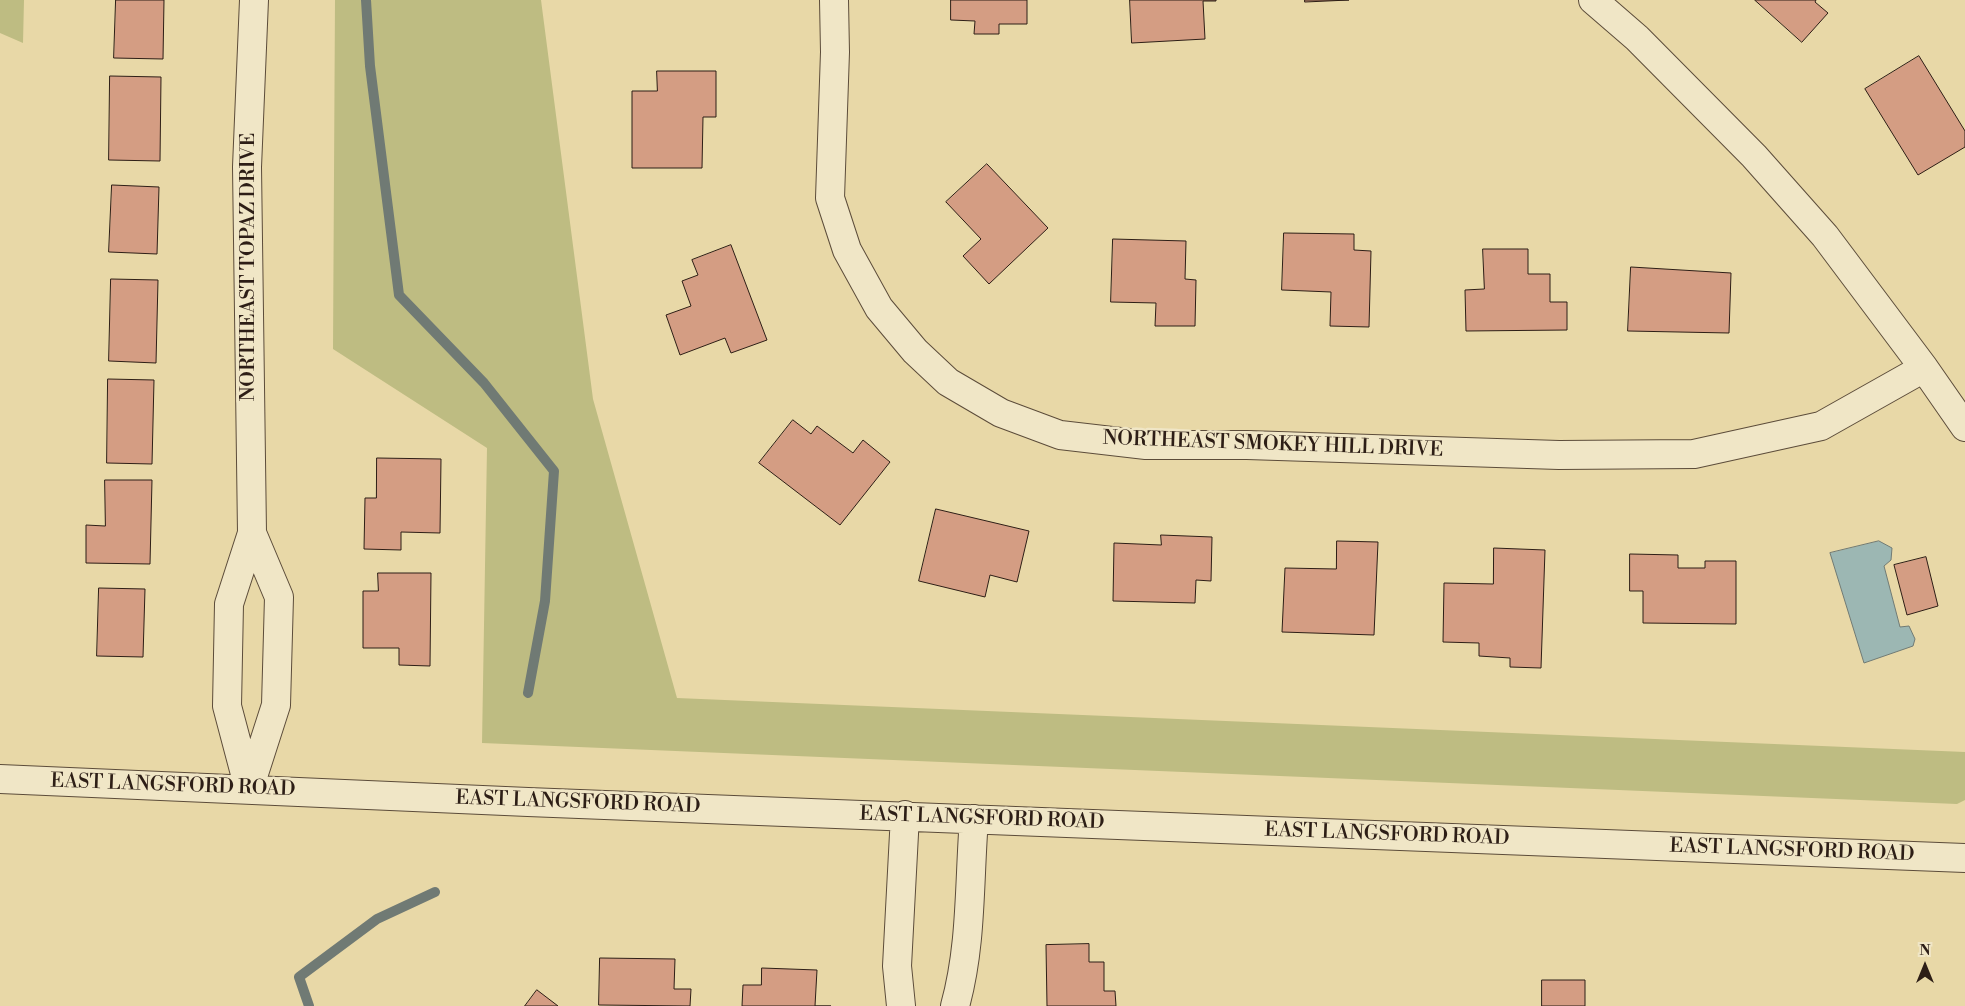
<!DOCTYPE html>
<html>
<head>
<meta charset="utf-8">
<style>
	body { margin:0 }
	#map { position:relative; width:1965px; height:1006px; overflow:hidden; background:#e8d8a7; font-family:"Libre Bodoni",serif }
	canvas { display:block }
	.north { position:absolute; left:1900px; top:941px; width:50px; height:50px; -webkit-text-stroke:4px #f0e6c6; paint-order:stroke; rotate:0deg; font-size:14px; font-weight:700; line-height:20px; text-align:center; color:#2d1e16 }
	.north::after { content:''; display:block; margin:auto; width:18px; height:22px; background:#2d1e16; clip-path:polygon(50% 0,100% 100%,50% 72%,0 100%) }
</style>
</head>
<body>
<div id="map">
<canvas width="1965" height="1006"></canvas>
<div class="north">N</div>
</div>
<script>
const c = document.querySelector('canvas').getContext('2d');
c.lineJoin = 'round';
function fill(path, color) { c.fillStyle = color; c.fill(path, 'evenodd'); }
function stroke(path, color, width, dash) { c.strokeStyle = color; c.lineWidth = width; c.lineCap = dash ? 'butt' : 'round'; c.setLineDash(dash || []); c.stroke(path); }
function write(font, color, halo, rows, align = 'center') {
  c.font = font + ' "Libre Bodoni",serif'; c.lineWidth = 5; c.setLineDash([]); c.textBaseline = 'middle'; c.strokeStyle = halo; c.fillStyle = color; for (const [text, x, y, turn = 0] of rows) {
    c.save(); c.translate(x, y); c.rotate((+turn || 0) * Math.PI / 180); c.textAlign = isNaN(turn) ? turn : align; if (halo) c.strokeText(text, 0, 0); c.fillText(text, 0, 0); c.restore();
  }
}
fill(new Path2D(`
	M0,0H24L23,43L0,33Z
	M335,0H541L593,399L677,698L1965,752V800L1957,804L482,743L487,448L333,349Z`), '#bebc82');
const water = new Path2D(`
	M1879,541L1892,548L1891,560L1884,566L1900,627L1909,626L1915,639L1913,646L1864,663L1830,553Z`);
fill(water, '#9cb7b3');
stroke(water, '#707a74', 1);
stroke(new Path2D(`
	M366,0L370,66L399,295L484,383L554,471L545,601L528,693
	M309,1006L299,977L377,919L435,892`), '#707a74', 10);
const building = new Path2D(`
	M116,0H164L163,59L114,58Z
	M951,0H1027V24H999V34H974L975,21L951,20Z
	M1130,0H1216V1H1203L1205,39L1132,43Z
	M1305,0H1349L1305,2Z
	M1755,0H1816L1815,2L1828,13L1802,42Z
	M1919,56L1965,131V147L1918,175L1865,89Z
	M657,71H716V117H703L702,168H632V91H657Z
	M110,76L161,77L160,161L109,160Z
	M987,164L1048,228L989,284L963,256L981,239L946,202Z
	M112,185L159,187L157,254L109,252Z
	M1284,233L1354,234V250L1371,251L1369,327L1330,326L1331,292L1282,290Z
	M1113,239L1186,241L1185,279L1196,280L1195,326H1155L1156,303L1111,302Z
	M731,245L767,340L731,353L725,338L680,355L666,315L691,306L682,281L698,275L692,260Z
	M1483,249H1528V274H1550V302H1567V330L1466,331L1465,290L1484,289Z
	M1631,267L1731,273L1729,333L1628,331Z
	M111,279L158,280L156,363L109,361Z
	M108,379L154,380L152,464L107,463Z
	M793,420L811,434L817,426L853,453L863,440L890,462L840,525L759,463Z
	M377,458L441,459L440,533L401,532V550L364,549L365,498H376Z
	M105,480H152L150,564L86,563V525L105,526Z
	M936,509L1029,531L1017,582L990,575L985,597L919,581Z
	M1161,535L1212,537L1211,581L1196,580L1195,603L1113,601L1114,543L1161,545Z
	M1337,541L1378,542L1374,635L1282,632L1285,568L1336,569Z
	M1494,548L1545,550L1541,668L1510,667V658L1479,656V643L1443,642L1444,583L1493,584Z
	M1630,554L1678,555V568H1705V561H1736V624L1643,623V591H1630Z
	M1926,557L1938,606L1907,615L1894,565Z
	M378,573H431L430,666L399,665V648H363V591H378Z
	M99,588L145,589L143,657L97,656Z
	M1089,944V962H1104V991H1115L1116,1006H1047L1046,945Z
	M600,958L675,959L674,989H691L690,1006L599,1005Z
	M762,968L817,970L815,1006H831H742L743,985H761Z
	M1542,980H1585V1006H1542Z
	M537,990L558,1006H525Z`);
fill(building, '#d49d83');
stroke(building, '#2d1e16', 1);
const minor = new Path2D(`
	M834,0L835,52L830,198L847,250L879,308L915,351L948,382L1001,413L1060,435L1146,445H1247L1559,455L1694,454L1821,426L1924,368
	M1593,0L1637,38L1754,156L1825,236L1924,368L1965,427
	M0,779L528,802L1965,858
	M249,789L227,706L229,604L252,533L247,167L254,0
	M249,789L276,705L279,597L252,533
	M901,1006L897,966L905,815
	M955,1006C972,945 969,881 974,819`);
stroke(minor, '#5c4c3a', 30);
stroke(minor, '#f0e6c6', 28);
write('20px', '#2d1e16', '#f0e6c6', [
	["NORTHEAST TOPAZ DRIVE",249,267,-90],
	["NORTHEAST SMOKEY HILL DRIVE",1273,445,2],
	["EAST LANGSFORD ROAD",173,786,2],
	["EAST LANGSFORD ROAD",578,803,2],
	["EAST LANGSFORD ROAD",982,819,2],
	["EAST LANGSFORD ROAD",1387,835,2],
	["EAST LANGSFORD ROAD",1792,851,2]
]);
</script>
</body>
</html>
